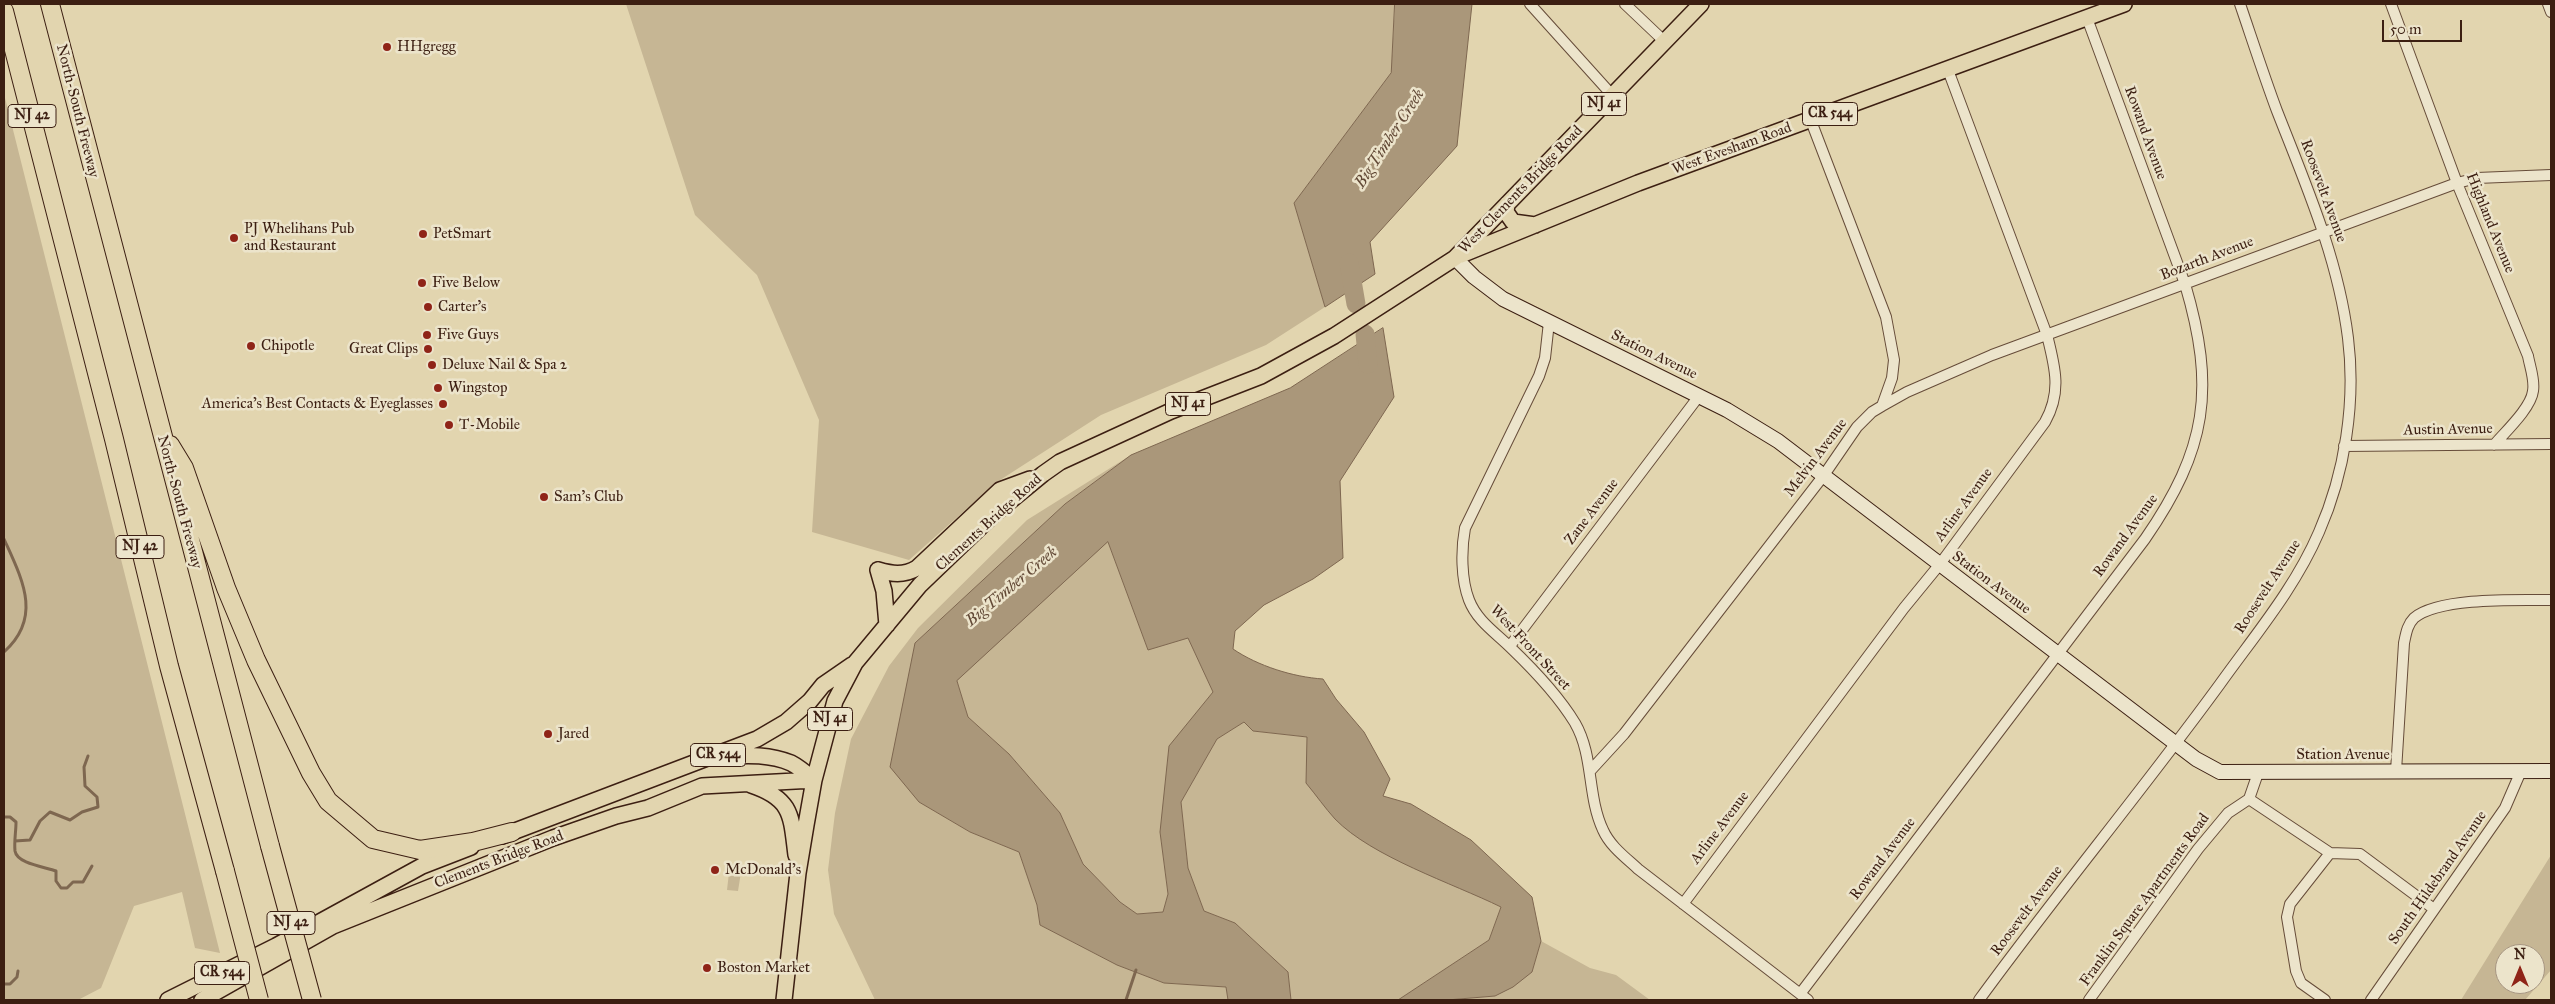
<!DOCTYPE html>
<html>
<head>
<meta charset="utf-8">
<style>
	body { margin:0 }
	#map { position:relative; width:2555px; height:1004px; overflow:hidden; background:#e2d5af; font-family:"IM FELL Great Primer",serif }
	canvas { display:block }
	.frame { position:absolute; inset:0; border:5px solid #3c1f12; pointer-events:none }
	.north { position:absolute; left:2495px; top:944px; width:50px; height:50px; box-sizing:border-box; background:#ece4cb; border:1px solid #a69581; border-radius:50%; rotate:0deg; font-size:14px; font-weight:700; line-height:20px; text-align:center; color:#3c1f12 }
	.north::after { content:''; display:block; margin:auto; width:18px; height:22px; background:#8f2418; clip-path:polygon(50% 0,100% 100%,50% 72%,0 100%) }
	.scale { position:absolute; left:2382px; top:20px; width:80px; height:22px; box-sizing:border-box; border:2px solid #3c1f12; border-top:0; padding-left:6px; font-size:15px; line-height:18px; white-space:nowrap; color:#3c1f12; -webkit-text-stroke:4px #ece4cb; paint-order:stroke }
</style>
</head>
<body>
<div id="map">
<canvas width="2555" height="1004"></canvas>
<div class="frame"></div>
<div class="north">N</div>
<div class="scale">50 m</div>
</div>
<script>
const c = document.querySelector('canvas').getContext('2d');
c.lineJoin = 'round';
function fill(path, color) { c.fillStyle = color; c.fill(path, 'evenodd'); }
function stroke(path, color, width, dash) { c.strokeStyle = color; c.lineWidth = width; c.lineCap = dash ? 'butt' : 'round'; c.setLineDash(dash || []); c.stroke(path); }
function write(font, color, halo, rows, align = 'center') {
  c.font = font + ' "IM FELL Great Primer",serif'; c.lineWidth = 5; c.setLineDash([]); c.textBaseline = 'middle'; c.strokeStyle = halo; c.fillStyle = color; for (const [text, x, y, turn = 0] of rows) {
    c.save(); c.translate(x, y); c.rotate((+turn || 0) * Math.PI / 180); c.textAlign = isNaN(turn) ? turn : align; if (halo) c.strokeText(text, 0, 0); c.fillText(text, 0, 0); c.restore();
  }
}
fill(new Path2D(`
	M626,4H1395L1391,73L1294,203L1325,307L1266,345L1101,415L997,482L909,560L812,532L819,420L757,275L695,215Z
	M4,94L220,953L195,948L182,892L134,906L101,988L78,1000H4Z
	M1131,455L1065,504L915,643L919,802L970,832L1019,852L1037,905L1040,925L1117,965L1164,983L1226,987L1228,1000H875L834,914L828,870L835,813L851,739L889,666L918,628L1027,520Z
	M1108,542L1148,650L1188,637L1213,692L1198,711L1160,832L1168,894L1163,912L1137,914L1120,902L1083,864L1060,813L1009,754L968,717L957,681Z
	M1244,722L1253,731L1307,737L1402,861L1501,907L1489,940L1398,1000H1291L1288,972L1235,923L1204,911L1188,868L1181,802L1217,739Z
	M2551,855V970L2525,1000H2461ZM2505,954H2535V984H2505Z
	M730,864L742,866L738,891L727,890Z
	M1541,941L1590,968L1616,975L1650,1000H1447L1495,996L1532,972Z`), '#c6b694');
const water = new Path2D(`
	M1395,4H1472L1457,146L1370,242L1375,274L1325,307L1294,203L1391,73Z
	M1383,328L1394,397L1340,481L1343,558L1313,579L1264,605L1235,631L1233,649C1258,666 1293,677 1323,679L1336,699L1364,732L1390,779L1383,796L1411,804L1471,840L1532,897L1541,941L1532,972L1513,987L1495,996L1447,1000H1398L1489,940L1501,907C1452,883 1372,857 1335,819C1325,808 1316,795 1306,783L1307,737L1253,731L1244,722L1217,739L1181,802L1188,868L1204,911L1235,923L1288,972L1291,1000H1228L1226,987L1164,983L1117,965L1040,925L1037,905L1019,852L970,832L919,802L890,767L915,643L1065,504L1131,455L1290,388ZM1108,542L1148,650L1188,638L1213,692L1169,746L1160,832L1168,894L1163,912L1137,914L1120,902L1083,864L1060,813L1009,754L968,717L957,681Z`);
fill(water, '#aa977a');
stroke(water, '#7e6750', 1);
stroke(new Path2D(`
	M4,539C22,579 43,617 4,652
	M4,817H10L16,822C16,832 14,841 15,851C17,864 46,867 56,871V881L61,888H67L73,882H83L92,866
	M15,841L30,840L40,821L50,812L70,820L82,812L98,807L97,797L85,786L84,767L88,756
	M4,984H10L17,977L18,971
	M1126,1000L1136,970`), '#7e6750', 3);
stroke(new Path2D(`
	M1349,263L1356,304
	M1365,334L1368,364`), '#aa977a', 19);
const street = new Path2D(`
	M1530,4L1612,95
	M1625,4L1664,41
	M2391,4L2457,183L2528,356C2530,367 2535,380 2533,391C2531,408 2505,432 2494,445
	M2548,4L2551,12
	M1549,322L1545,358L1539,376L1465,528C1461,550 1461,579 1469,600C1477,621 1496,633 1511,648C1535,671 1558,695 1575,723C1594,756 1587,796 1603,830C1610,846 1625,857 1638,869L1808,1000
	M1882,406L1907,392L1992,355L2457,183L2477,178L2551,175
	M2344,446L2551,444
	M1510,646L1699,396
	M1591,770L1624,734L1824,475L1857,427L1872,412L1882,406L1892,378L1894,360L1886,317L1811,121
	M2396,771L2404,643C2406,634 2407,625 2414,618C2439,597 2518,600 2551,600
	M2249,799L2258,773
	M2330,853L2360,854L2434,909
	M1683,904L1904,608L1940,564L2045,422C2062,392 2055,367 2047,335L1948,70
	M1800,994L2145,539C2207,449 2216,389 2185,284L2087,18
	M1979,1000C2057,893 2142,791 2220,684C2255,635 2295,588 2319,532C2345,473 2356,402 2348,338C2338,258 2306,185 2277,111C2264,76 2252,39 2240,4
	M2089,1000L2198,849L2228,813L2249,799L2330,853
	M2325,1000L2301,983L2296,971L2287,917L2290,904L2330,853
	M2371,1000L2505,808L2521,771`);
const secondary = new Path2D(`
	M1455,258L1474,277L1503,299L1727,410L1778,441L2196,759L2220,772L2551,771`);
const primary = new Path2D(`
	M1507,204L1506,212L1513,222L1535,225
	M1461,255L1638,183L2124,4
	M878,570C892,574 903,576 917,568L1000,490L1030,479
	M878,570L884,591L887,625
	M727,757C747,754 772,755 791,763C799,767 807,774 814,780
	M751,785C793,799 791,816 796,855
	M502,836L757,739L786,722L810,701L823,685L852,665
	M168,1000L276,946L422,866L471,847
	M202,1000L333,926L553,838L616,816L648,808L702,786L814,780
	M784,1000L798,873L806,825L814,780L835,701L855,663L920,585L993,515L1043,474L1060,462L1171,411L1261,376L1334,336L1455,258L1701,4`);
const highway = new Path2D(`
	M50,4L270,846
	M4,11L114,439L169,666L225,871
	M170,445L184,468L226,588L256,660L311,773L328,801L373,839L420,850L473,842L512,832`);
stroke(street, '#664c39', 12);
stroke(secondary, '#3c1f12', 16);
stroke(primary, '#3c1f12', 18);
stroke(highway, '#3c1f12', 20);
stroke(street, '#ece4cb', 10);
stroke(secondary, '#ece4cb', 14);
stroke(primary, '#e2d5af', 15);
stroke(highway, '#e2d5af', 18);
const highwayBridge = new Path2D(`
	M270,846L312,1000
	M225,871L259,1000`);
stroke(highwayBridge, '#3c1f12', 20, []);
stroke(highwayBridge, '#e2d5af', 18);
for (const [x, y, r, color] of [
	[387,47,5,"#8f2418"],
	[423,234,5,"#8f2418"],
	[234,238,5,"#8f2418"],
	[422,283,5,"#8f2418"],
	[428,307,5,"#8f2418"],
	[427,335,5,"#8f2418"],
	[251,346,5,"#8f2418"],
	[428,349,5,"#8f2418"],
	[432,365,5,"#8f2418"],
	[438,388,5,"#8f2418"],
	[443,404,5,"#8f2418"],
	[449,425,5,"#8f2418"],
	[544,497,5,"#8f2418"],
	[548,734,5,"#8f2418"],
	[715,870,5,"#8f2418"],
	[707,968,5,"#8f2418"]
]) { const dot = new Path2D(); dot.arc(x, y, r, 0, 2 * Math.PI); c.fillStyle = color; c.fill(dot); stroke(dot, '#ece4cb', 2); }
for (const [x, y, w] of [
	[1604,104,45],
	[1830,114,55],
	[32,116,48],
	[1188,404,45],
	[140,547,48],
	[830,719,45],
	[718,755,55],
	[291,923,48],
	[222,973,55]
]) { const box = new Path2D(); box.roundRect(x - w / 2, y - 11.5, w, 23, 4); c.fillStyle = '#ece4cb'; c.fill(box); stroke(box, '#3c1f12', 1); }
write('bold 14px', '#3c1f12', null, [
	["NJ 41",1604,104],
	["CR 544",1830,114],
	["NJ 42",32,116],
	["NJ 41",1188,404],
	["NJ 42",140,547],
	["NJ 41",830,719],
	["CR 544",718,755],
	["NJ 42",291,923],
	["CR 544",222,973]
]);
write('15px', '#3c1f12', '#ece4cb', [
	["HHgregg",397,47],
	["PJ Whelihans Pub",244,229],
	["and Restaurant",244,246],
	["PetSmart",433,234],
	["Five Below",432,283],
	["Carter's",438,307],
	["Five Guys",437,335],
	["Chipotle",261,346],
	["Great Clips",418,349,"right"],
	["Deluxe Nail & Spa 2",442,365],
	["Wingstop",448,388],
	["America's Best Contacts & Eyeglasses",433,404,"right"],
	["T-Mobile",459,425],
	["Sam's Club",554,497],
	["Jared",558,734],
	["McDonald's",725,870],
	["Boston Market",717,968]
], 'left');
write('15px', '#3c1f12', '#ece4cb', [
	["North-South Freeway",77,111,76],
	["Rowand Avenue",2145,133,70],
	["West Evesham Road",1732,149,-20],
	["West Clements Bridge Road",1521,190,-46],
	["Roosevelt Avenue",2323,191,70],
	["Highland Avenue",2490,223,68],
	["Bozarth Avenue",2207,259,-21],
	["Station Avenue",1654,355,26],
	["Austin Avenue",2448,430,-1],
	["Melvin Avenue",1816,458,-53],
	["North-South Freeway",179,502,75],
	["Arline Avenue",1964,505,-54],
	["Zane Avenue",1592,512,-53],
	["Clements Bridge Road",989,523,-42],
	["Rowand Avenue",2126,536,-54],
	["Station Avenue",1991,583,37],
	["Roosevelt Avenue",2268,587,-57],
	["West Front Street",1530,648,47],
	["Station Avenue",2343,755],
	["Arline Avenue",1720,828,-53],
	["Rowand Avenue",1883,859,-53],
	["Clements Bridge Road",499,860,-21],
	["South Hildebrand Avenue",2438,878,-55],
	["Franklin Square Apartments Road",2145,900,-54],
	["Roosevelt Avenue",2027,911,-53]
]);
write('italic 16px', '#624936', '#ece4cb', [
	["Big Timber Creek",1390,139,-57],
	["Big Timber Creek",1012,587,-40]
]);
</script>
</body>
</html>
